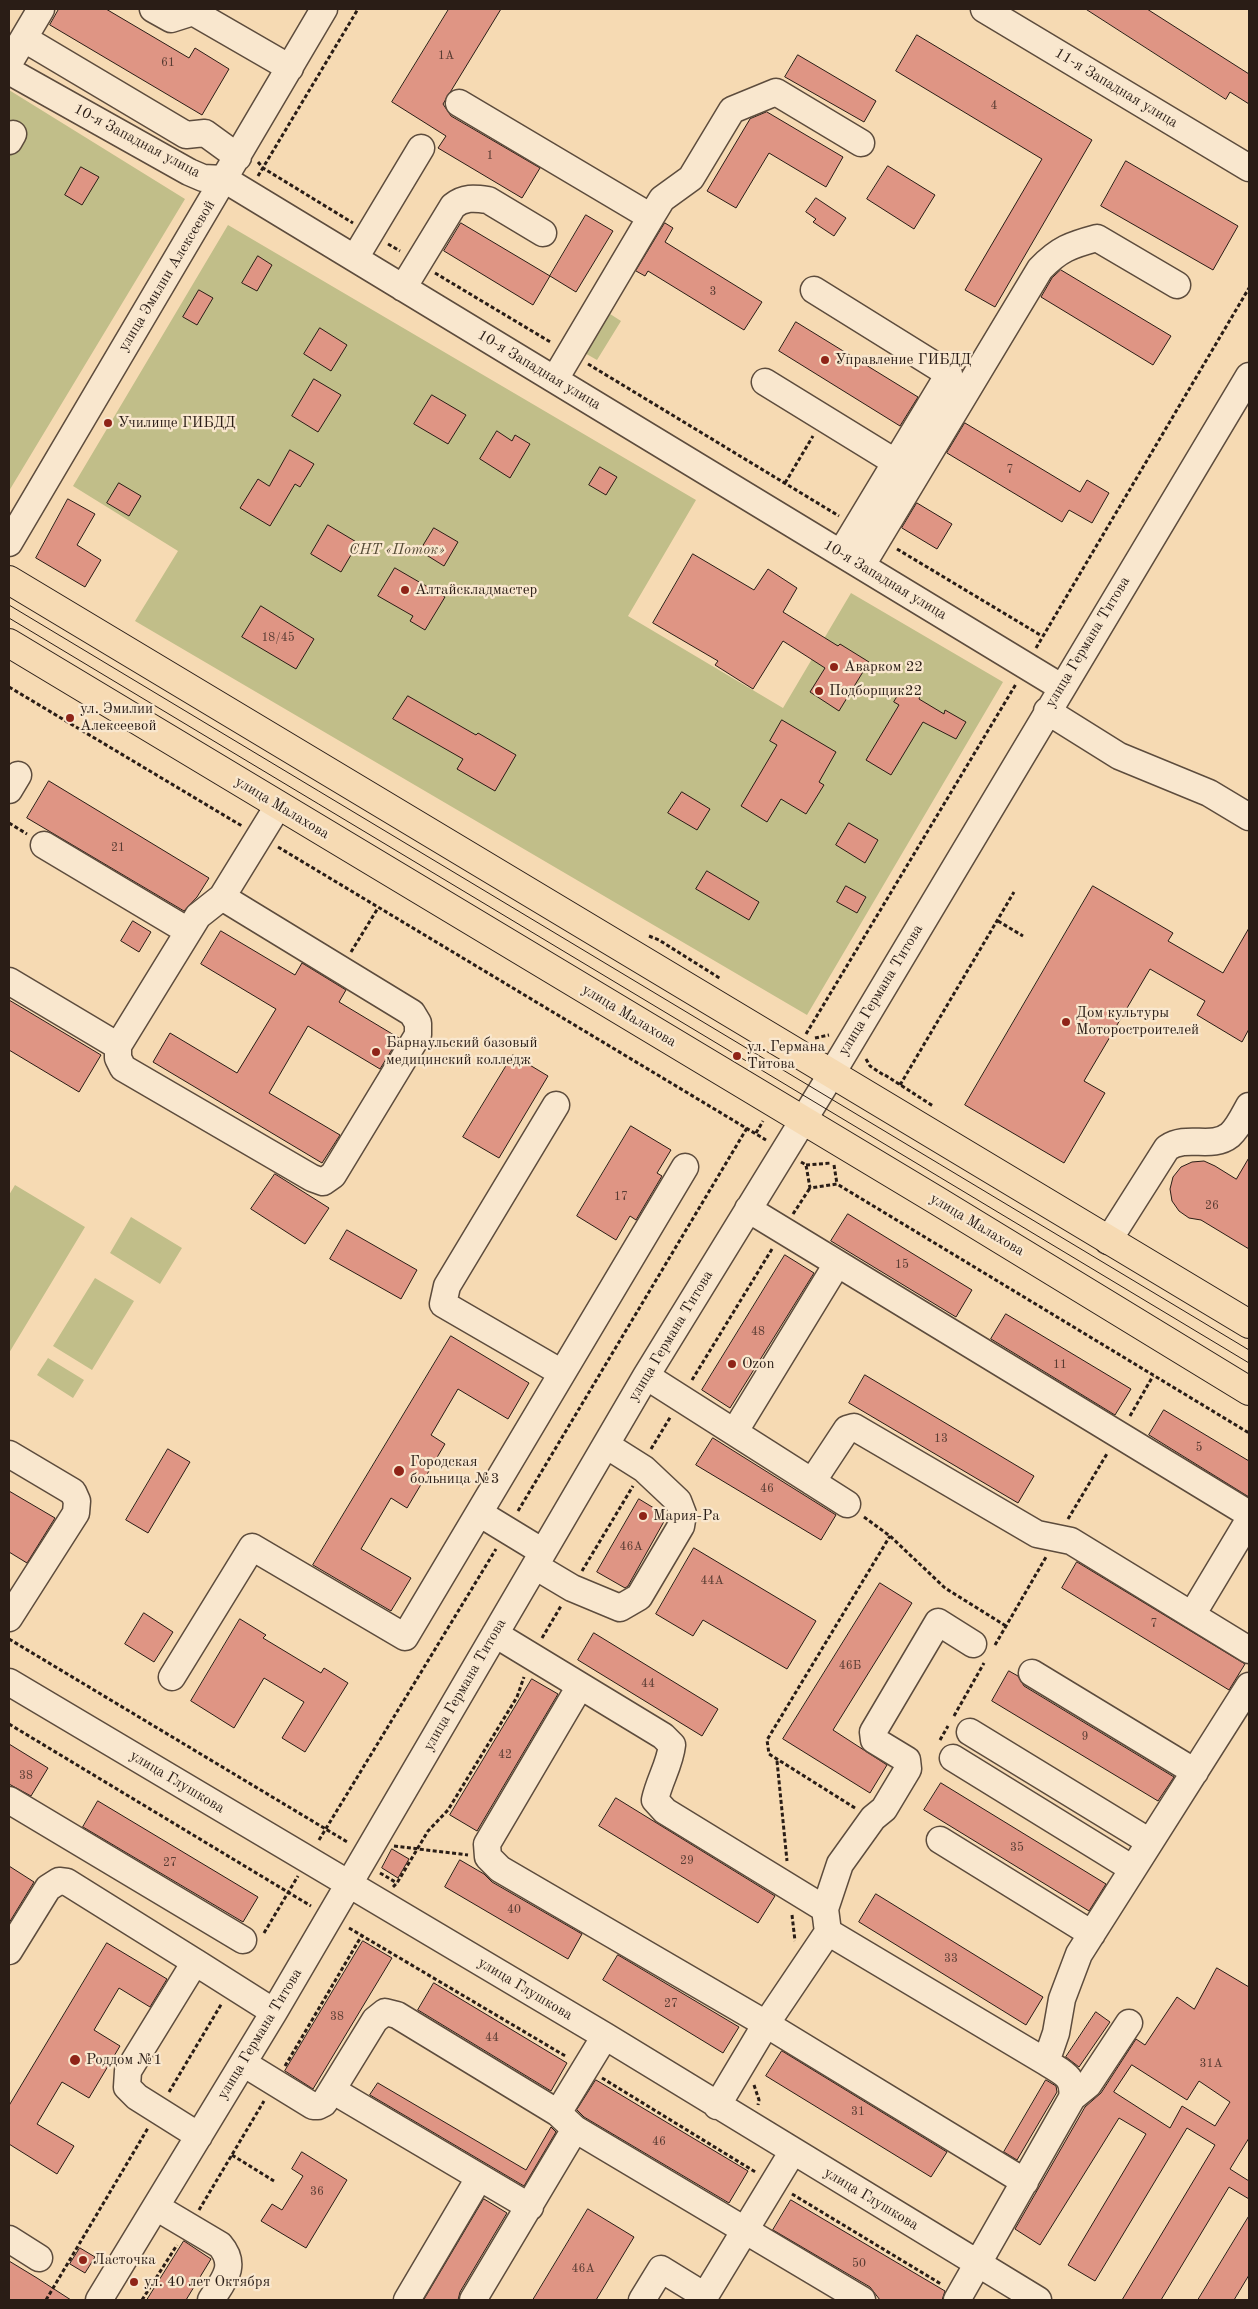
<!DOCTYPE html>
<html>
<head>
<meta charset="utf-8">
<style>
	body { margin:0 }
	#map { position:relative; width:1258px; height:2309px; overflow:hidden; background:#f6dab3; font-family:"Old Standard TT",serif }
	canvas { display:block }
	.frame { position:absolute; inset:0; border:10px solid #2a1d16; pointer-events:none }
</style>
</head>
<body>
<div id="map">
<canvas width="1258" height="2309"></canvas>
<div class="frame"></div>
</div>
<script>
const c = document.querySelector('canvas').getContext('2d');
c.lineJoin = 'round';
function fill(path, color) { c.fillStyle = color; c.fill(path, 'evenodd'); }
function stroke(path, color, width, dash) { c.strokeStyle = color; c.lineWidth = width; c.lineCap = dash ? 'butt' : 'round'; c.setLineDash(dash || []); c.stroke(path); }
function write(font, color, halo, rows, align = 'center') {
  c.font = font + ' "Old Standard TT",serif'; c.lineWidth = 4.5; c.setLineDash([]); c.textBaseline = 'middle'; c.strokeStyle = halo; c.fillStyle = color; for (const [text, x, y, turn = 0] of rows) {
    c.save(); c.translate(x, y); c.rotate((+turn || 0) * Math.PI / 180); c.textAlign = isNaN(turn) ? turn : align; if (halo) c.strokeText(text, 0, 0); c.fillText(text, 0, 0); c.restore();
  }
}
fill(new Path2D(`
	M9,90L185,199L9,491Z
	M228,225L696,500L628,616L783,708L851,593L1003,682L807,1015L135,621L178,551L73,486Z
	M607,312L621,321L597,360L583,352Z
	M15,1185L85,1227L9,1353V1195Z
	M131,1217L182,1248L160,1284L110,1253Z
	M95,1278L134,1301L92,1370L53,1346Z
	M48,1358L84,1380L73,1398L37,1375Z`), '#c1be89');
const building = new Path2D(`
	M59,9H106L189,58L195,48L229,69L202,115L50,25Z
	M449,9H501L443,104L451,116L540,168L522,198L438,148L446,136L392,102Z
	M1086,9H1147L1249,74V104L1230,92L1226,99Z
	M917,35L1092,140L995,307L965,290L1042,159L896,71Z
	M798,55L876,101L864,122L785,77Z
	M767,112L843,157L826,187L769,153L736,208L707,191L750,119Z
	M1126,161L1238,226L1213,270L1101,206Z
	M888,166L935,195L914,229L867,199Z
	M81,167L99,177L82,205L65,195Z
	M816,198L846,218L834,236L813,222L816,219L806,212Z
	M586,215L613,231L576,292L550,276Z
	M461,223L550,276L533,305L444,251Z
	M665,223L673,228L665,242L762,302L744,330L648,271L645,276L636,271Z
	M258,256L272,265L257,291L242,283Z
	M1061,270L1171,336L1153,365L1041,297L1052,278Z
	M199,290L213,298L197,325L183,317Z
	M796,322L918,397L900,426L779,351Z
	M320,328L347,345L331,371L304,354Z
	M314,379L341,395L318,432L292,416Z
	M432,395L466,415L448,444L414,424Z
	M965,423L1080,492L1087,480L1109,493L1092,523L1069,510L1062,522L947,453Z
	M497,431L512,441L515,435L530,444L510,478L480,459Z
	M290,450L314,464L300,487L295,484L270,526L240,508L258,479L269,486Z
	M600,467L617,477L606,495L589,485Z
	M119,483L141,496L129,516L107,503Z
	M68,499L95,514L77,545L101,560L85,587L36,558Z
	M917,503L952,524L937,549L902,528Z
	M328,525L358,543L341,572L311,554Z
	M434,528L458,542L444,566L420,551Z
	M693,554L754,590L768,569L797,588L783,612L838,646L840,644L869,662L839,711L810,692L825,668L783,641L753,689L715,665L718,661L653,623Z
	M395,568L445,597L425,630L410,621L413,616L378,596Z
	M261,606L314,639L296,669L242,637Z
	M903,687L920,696L919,699L944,714L945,710L966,722L956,739L923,722L891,775L866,760L899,705L894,702Z
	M408,696L476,735L478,733L516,755L495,791L457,769L463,759L393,719Z
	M782,720L836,752L819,782L824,785L806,814L781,799L767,822L741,806L777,745L770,741Z
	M49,781L209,878L197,897L184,911L27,818Z
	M682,792L710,809L697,830L668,813Z
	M849,823L878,840L865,863L836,845Z
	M707,871L759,902L749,920L696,889Z
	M846,886L866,897L857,913L837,902Z
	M1093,886L1173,933L1168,941L1223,973L1249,928V1029L1242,1042L1197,1015L1205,1001L1150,969L1084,1081L1105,1093L1064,1163L965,1105Z
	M133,921L151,932L139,952L121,941Z
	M221,931L295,975L302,963L346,990L339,1002L399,1038L380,1069L308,1026L269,1093L340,1135L322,1163L153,1062L170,1033L237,1073L276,1009L201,964Z
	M9,1000L101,1055L79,1092L9,1050Z
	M513,1055L548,1076L499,1158L463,1137Z
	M631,1126L671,1150L657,1173L662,1176L636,1220L630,1216L616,1240L577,1216Z
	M1249,1158V1249L1201,1220L1189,1218L1179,1211L1172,1201L1170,1189L1173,1177L1181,1167L1192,1162L1204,1161L1215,1166L1236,1179Z
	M275,1174L329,1208L305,1244L251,1209Z
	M848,1214L972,1290L956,1317L831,1241Z
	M347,1230L417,1270L401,1299L330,1259Z
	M785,1255L814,1273L730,1408L702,1390Z
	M1006,1314L1131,1389L1115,1415L991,1339Z
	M451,1336L529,1383L508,1419L458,1389L431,1435L445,1444L407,1508L391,1498L361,1549L411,1578L391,1611L313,1565Z
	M865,1375L1034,1476L1018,1503L849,1403Z
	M1164,1410L1249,1461V1497L1149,1435Z
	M713,1438L836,1515L821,1540L696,1465Z
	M168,1449L190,1462L148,1533L126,1520Z
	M9,1491L55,1518L27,1563L9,1552Z
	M639,1499L667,1516L628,1586L625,1588L597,1572Z
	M694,1548L816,1621L787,1669L703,1620L693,1636L656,1614Z
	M1077,1562L1245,1664L1229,1690L1062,1588Z
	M880,1583L912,1603L833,1730L887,1765L870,1793L783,1739Z
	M144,1613L173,1632L154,1662L125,1644Z
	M240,1619L266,1635L263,1638L321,1673L324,1668L348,1683L305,1752L282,1738L304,1702L264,1678L234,1728L191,1701Z
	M594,1633L718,1709L702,1736L578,1660Z
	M1009,1671L1018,1676L1024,1686L1174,1777L1158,1801L992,1701Z
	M532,1679L558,1694L477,1831L450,1815Z
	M9,1744L48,1768L31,1796L9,1784Z
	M941,1783L1106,1884L1089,1911L924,1810Z
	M616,1798L775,1896L758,1923L599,1826Z
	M98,1801L258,1897L243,1922L83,1827Z
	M392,1849L409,1859L398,1878L382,1868Z
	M460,1860L484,1874L492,1882L582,1934L568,1959L445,1887Z
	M9,1866L34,1882L9,1923Z
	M876,1894L1043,1997L1026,2025L859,1922Z
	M363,1941L392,1958L313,2089L285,2071Z
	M107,1943L167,1979L150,2007L119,1988L94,2030L120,2046L89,2098L62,2082L37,2124L74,2146L57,2174L9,2144V2106Z
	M618,1955L739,2027L723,2053L603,1980Z
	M1217,1968L1249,1987V2138L1230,2169L1249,2181V2199L1229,2187L1161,2300H1122L1215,2145L1187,2128L1095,2281L1068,2265L1146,2134L1119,2118L1040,2245L1015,2229L1085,2107L1101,2093L1136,2039L1145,2045L1177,1997L1194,2009ZM1132,2065L1187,2100L1199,2081L1230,2102L1215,2126L1182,2106L1170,2128L1114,2092Z
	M434,1983L567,2063L551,2091L418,2010Z
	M1096,2012L1110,2022L1079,2067L1066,2057Z
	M782,2051L947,2152L931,2177L766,2076Z
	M596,2080L748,2171L729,2203L584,2117L577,2110Z
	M1046,2080L1056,2086L1057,2092L1017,2160L1004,2152Z
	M378,2083L526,2170L551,2127L556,2132L524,2186L370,2095Z
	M302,2152L347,2180L306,2248L261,2221L272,2204L282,2210L303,2176L292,2169Z
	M484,2199L507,2213L460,2292L458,2300H424Z
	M791,2200L945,2291L942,2300H880L870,2287L773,2230Z
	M588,2209L634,2237L596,2300H533Z
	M1249,2216V2275L1234,2300H1198Z
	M184,2241L211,2259L186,2300H147Z
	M80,2248L95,2257L85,2273L70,2264Z
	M9,2261L37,2278L71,2300H9Z`);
fill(building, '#df9584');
stroke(building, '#2a1d16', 1);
const minor = new Path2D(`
	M153,9L171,19L193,12L290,68
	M984,9L1249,168
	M33,44L186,135L205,133L238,157
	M9,63L41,9
	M9,71L189,172L203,178L224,179L1061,687
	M459,103L651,217L555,379
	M9,141L13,134
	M651,217L662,199L691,178L732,110L776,92L861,143
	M355,258L421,148
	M403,288L453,206C464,197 474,198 488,200L543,233
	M814,290L949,374L841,553
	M765,382L895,462
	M9,543L324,9
	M862,565L1040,269C1059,249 1071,245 1097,238L1177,285
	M1047,711L1119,756L1209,793L1249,817
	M9,790L18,775
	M44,845L188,931
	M9,981L118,1046V1058L123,1068L312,1178L323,1182L333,1175L418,1035V1023L412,1013L222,897L278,806
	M118,1046L198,916L222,897
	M556,1105L447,1286L443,1304L562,1373
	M748,1209L1249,1514
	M1108,1241L1167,1148C1188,1134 1211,1150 1230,1135C1238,1128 1244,1115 1249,1106
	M646,1376L847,1504
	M735,1431L837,1264
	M9,1454L73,1492L77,1501L76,1513L9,1618
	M812,1482L847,1429L854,1427L1037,1534L1071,1541L1249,1650
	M479,1513L543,1552
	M535,1566L572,1588L620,1608L639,1597L681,1526L683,1514L678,1501L644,1469L606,1445
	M1192,1615L1249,1520
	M495,1634L663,1736L672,1745C670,1764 659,1781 655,1800L665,1811L825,1909L828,1932L766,2024L717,2106
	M1032,1673L1195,1772
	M172,1677L252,1547L405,1637L685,1167
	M9,1682L605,2036L1038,2300
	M580,1686L487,1844L488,1857L500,1869L766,2024L1025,2182
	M970,1732L1150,1842
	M953,1758L1133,1869L1249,1686
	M9,1800L243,1940
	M940,1840L1092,1934
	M825,1909L840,1864L873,1818L884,1809L908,1769L907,1760L874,1740L873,1732L938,1622L973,1644
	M828,1932L1046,2062
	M9,1951L48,1888L59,1881L67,1882L195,1962
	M243,2063L313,2106H318L324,2103L375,2020L385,2012L397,2015L558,2113L575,2129L862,2300
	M332,2090L530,2207
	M1072,2098L1088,2085L1129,2023
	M558,2113L605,2036
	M199,2136L137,2097L127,2087L128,2071L195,1962L274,2012
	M156,2207L220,2245C238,2266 223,2281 211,2300
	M9,2239L39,2258
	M99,2300L274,2012L646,1376L831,1075L1249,376
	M407,2300L479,2178
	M473,2300L575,2129
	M642,2300L661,2269L705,2296L793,2151
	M957,2300L1072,2098C1075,2076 1063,2073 1046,2062L1056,2033L1062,1999L1079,1954L1133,1869`);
const major = new Path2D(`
	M9,580L1249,1324
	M9,643L936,1200L1249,1391`);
stroke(minor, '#5d4c3d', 29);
stroke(major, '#2a1d16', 30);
stroke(new Path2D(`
	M258,162L263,168L353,223
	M258,176L358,9
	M388,244L400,251
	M435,273L552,343
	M588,364L839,516
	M785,483L813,436
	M897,549L1042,636
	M1036,648L1249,288
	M9,687L242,826
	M9,823L27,834
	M278,847L766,1140
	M998,921L1023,936
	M649,936L659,940L721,979
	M351,952L378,908
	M806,1034L1016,684
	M815,1038L829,1035
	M866,1059L870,1066L885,1076
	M885,1075L933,1106
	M900,1085L1014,892
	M756,1133L763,1121
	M801,1162L806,1165L810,1188L837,1184L1249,1433
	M806,1165L831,1163
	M834,1165L837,1184
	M793,1214L810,1188
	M692,1380L772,1249
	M1130,1416L1153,1376
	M651,1449L671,1416
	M518,1511L747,1128
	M864,1517L890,1536L945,1588L1006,1626
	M1068,1519L1108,1452
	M582,1571L633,1486
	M542,1638L561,1606
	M9,1639L349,1843
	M995,1645L1046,1557
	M954,1716L984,1663
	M9,1724L311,1906
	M940,1740L948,1726
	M777,1761L787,1861
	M855,1808L769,1754L767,1740L890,1536
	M319,1840L496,1549
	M394,1846L468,1855
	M380,1873L397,1883
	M393,1887L397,1883L428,1831L448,1810L517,1697L524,1677
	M792,1915L795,1941
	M349,1928L567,2057
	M264,1933L298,1876
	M285,2066L362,1935
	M602,2078L757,2173
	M754,2085L759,2100L758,2105
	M169,2092L222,2003
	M232,2155L274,2181
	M792,2194L941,2284
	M199,2210L264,2101
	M46,2300L148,2128
	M142,2300L177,2245`), '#2a1d16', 3, [4, 2.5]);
stroke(minor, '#f9e7ce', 26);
stroke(major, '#f6dab3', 28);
stroke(new Path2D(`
	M9,605L1249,1350
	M9,618L1249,1363`), '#2a1d16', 1);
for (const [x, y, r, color] of [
	[825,360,5,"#8f2418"],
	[108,423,5,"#8f2418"],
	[405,590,5,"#8f2418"],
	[834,667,5,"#8f2418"],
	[819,691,5,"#8f2418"],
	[70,718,5,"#8f2418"],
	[1066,1022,5,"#8f2418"],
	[376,1052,5,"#8f2418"],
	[737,1056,5,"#8f2418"],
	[732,1364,5,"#8f2418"],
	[399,1471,6,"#8f2418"],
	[643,1516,5,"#8f2418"],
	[75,2060,6,"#8f2418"],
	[83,2260,5,"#8f2418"],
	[134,2282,5,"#8f2418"]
]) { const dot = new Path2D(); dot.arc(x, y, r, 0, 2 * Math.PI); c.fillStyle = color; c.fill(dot); stroke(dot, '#f9e7ce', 2); }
write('12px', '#573b32', null, [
	["1А",446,56],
	["61",168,63],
	["4",994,106],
	["1",490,156],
	["3",713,292],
	["7",1010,470],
	["18/45",278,638],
	["21",118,848],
	["17",621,1197],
	["26",1212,1206],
	["15",902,1265],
	["48",758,1332],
	["11",1060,1365],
	["13",941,1439],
	["5",1199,1448],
	["46",767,1489],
	["46А",631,1547],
	["44А",712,1581],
	["7",1154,1624],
	["46Б",850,1666],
	["44",648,1684],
	["9",1085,1737],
	["42",505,1755],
	["38",26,1776],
	["35",1017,1848],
	["29",687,1861],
	["27",170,1863],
	["40",514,1910],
	["33",951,1959],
	["27",671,2004],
	["38",337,2017],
	["44",492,2038],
	["31А",1211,2064],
	["31",858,2112],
	["46",659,2142],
	["36",317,2192],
	["50",859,2264],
	["46А",583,2269]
]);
write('15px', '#2a1d16', '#f9e7ce', [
	["11-я Западная улица",1116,88,31],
	["10-я Западная улица",137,141,28],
	["улица Эмилии Алексеевой",167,276,-59],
	["10-я Западная улица",539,370,31],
	["10-я Западная улица",885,580,31],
	["улица Германа Титова",1088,642,-59],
	["улица Малахова",282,808,31],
	["улица Германа Титова",881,990,-59],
	["улица Малахова",629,1016,31],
	["улица Малахова",977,1225,31],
	["улица Германа Титова",671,1336,-59],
	["улица Германа Титова",465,1685,-60],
	["улица Глушкова",177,1782,31],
	["улица Глушкова",525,1989,31],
	["улица Германа Титова",260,2034,-59],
	["улица Глушкова",871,2199,31]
]);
write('15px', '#2a1d16', '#f9e7ce', [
	["Управление ГИБДД",835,360],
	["Училище ГИБДД",118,423],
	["Алтайскладмастер",415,590],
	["Аварком 22",844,667],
	["Подборщик22",829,691],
	["ул. Эмилии",80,709],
	["Алексеевой",80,726],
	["Дом культуры",1076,1013],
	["Моторостроителей",1076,1030],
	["Барнаульский базовый",386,1043],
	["медицинский колледж",386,1060],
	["ул. Германа",747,1047],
	["Титова",747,1064],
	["Ozon",742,1364],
	["Городская",410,1462],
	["больница №3",410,1479],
	["Мария-Ра",653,1516],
	["Роддом №1",86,2060],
	["Ласточка",93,2260],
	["ул. 40 лет Октября",144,2282]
], 'left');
write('italic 15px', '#574d38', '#f9e7ce', [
	["СНТ «Поток»",397,550]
]);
</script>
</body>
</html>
